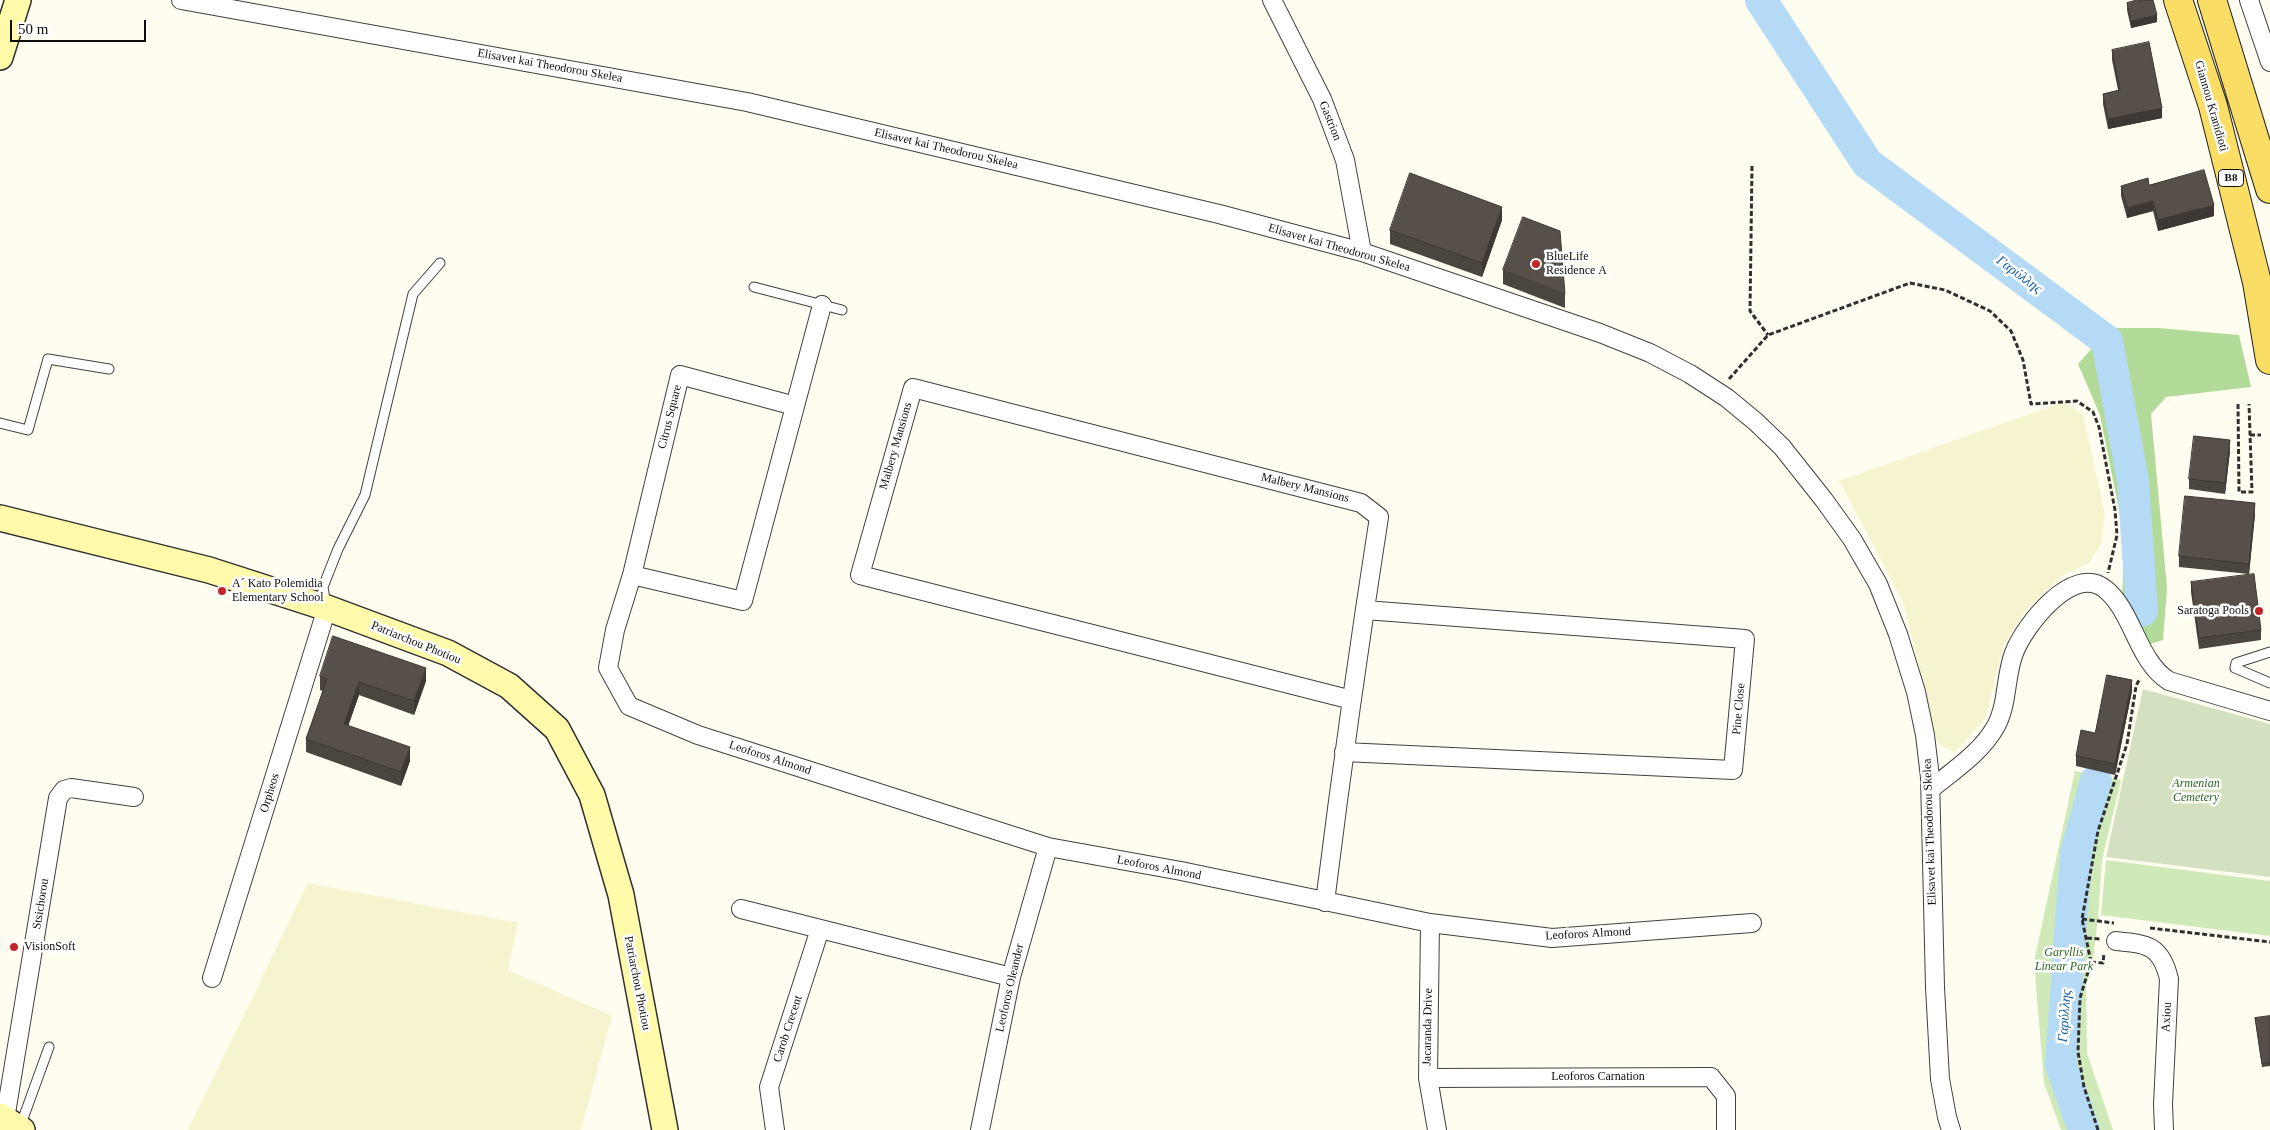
<!DOCTYPE html>
<html>
<head>
<meta charset="utf-8">
<style>
	body { margin:0 }
	#map { position:relative; width:2270px; height:1130px; overflow:hidden; background:#fffdef; font-family:Georgia,serif }
	canvas { display:block }
	.scale { position:absolute; left:10px; top:20px; width:136px; height:22px; box-sizing:border-box; border:2px solid #0e0e0e; border-top:0; padding-left:6px; font-size:15px; line-height:18px; white-space:nowrap; color:#0e0e0e; -webkit-text-stroke:4px #fff; paint-order:stroke }
</style>
</head>
<body>
<div id="map">
<canvas width="2270" height="1130"></canvas>
<div class="scale">50 m</div>
</div>
<script>
const c = document.querySelector('canvas').getContext('2d');
c.lineJoin = 'round';
function fill(path, color) { c.fillStyle = color; c.fill(path, 'evenodd'); }
function stroke(path, color, width, dash) { c.strokeStyle = color; c.lineWidth = width; c.lineCap = dash ? 'butt' : 'round'; c.setLineDash(dash || []); c.stroke(path); }
function write(font, color, halo, rows, align = 'center') {
  c.font = font + ' Georgia,serif'; c.lineWidth = 5; c.setLineDash([]); c.textBaseline = 'middle'; c.strokeStyle = halo; c.fillStyle = color; for (const [text, x, y, turn = 0] of rows) {
    c.save(); c.translate(x, y); c.rotate((+turn || 0) * Math.PI / 180); c.textAlign = isNaN(turn) ? turn : align; if (halo) c.strokeText(text, 0, 0); c.fillText(text, 0, 0); c.restore();
  }
}
fill(new Path2D(`
	M2064,402L2083,414L2105,514L2101,544L2089,563L2061,576L2026,610L2004,645L1985,719L1955,752L1938,744L1903,601L1839,481Z
	M308,883L518,923L508,970L612,1016L581,1130H188Z`), '#f5f4cf');
fill(new Path2D(`
	M2075,771L2121,780L2102,860L2098,918L2092,968L2086,984L2087,1053L2113,1130H2061L2044,1083L2034,962Z
	M2106,860L2270,881V936L2101,915Z`), '#cfeab8');
fill(new Path2D(`
	M2110,328H2158L2239,335L2251,387L2166,397L2151,414L2167,588L2163,640L2150,644L2122,598L2125,540L2100,415L2078,364Z`), '#b2da98');
fill(new Path2D(`
	M2143,689L2270,724V877L2106,857Z`), '#d4e1c0');
stroke(new Path2D(`
	M1761,0L1867,163L2107,341L2133,480L2142,611
	M2084,1130L2061,1065L2076,853L2096,781`), '#b4daf6', 32);
const lane = new Path2D(`
	M754,287L842,310
	M0,423L28,430L48,359L109,369
	M326,606L323,587L338,549L365,495L413,294L440,263
	M2270,652L2236,663L2235,668L2270,683
	M20,1127L49,1047`);
const street = new Path2D(`
	M181,0L747,102L1219,214L1362,252L1600,333L1650,353L1690,374L1727,398L1756,422L1782,447L1824,500L1852,539L1878,584L1898,634L1916,692L1925,735L1930,777L1935,987L1940,1079L1947,1117L1951,1130
	M1272,0L1322,99L1345,160L1362,252
	M2249,0L2270,62
	M795,406L680,375L632,575L615,630L608,668L629,706L698,735L1048,847L1181,871L1430,923L1552,938L1752,923
	M632,575L743,601L822,305
	M1344,752L1733,770L1745,639L1365,610
	M1931,789C1954,770 1981,753 1996,726C2008,704 2005,676 2014,653C2024,626 2073,563 2105,589C2133,611 2137,661 2169,681L2270,711
	M1325,902C1341,774 1359,645 1379,517L1361,503L913,388L860,575L1352,700
	M741,909L1011,977
	M1430,923L1428,1078L1437,1130
	M2116,941C2147,944 2161,945 2169,979L2163,1104L2164,1130
	M212,978L327,608
	M1428,1078L1711,1077L1726,1096V1130
	M5,1119L58,798L64,790L71,788L134,797
	M775,1130L769,1087L820,929
	M980,1130L1011,977L1048,847`);
const secondary = new Path2D(`
	M0,57L18,0
	M0,518L209,570L327,608L448,653L509,686L557,729L592,795L621,895L665,1130
	M0,1116L22,1130`);
const primary = new Path2D(`
	M2178,0L2213,106L2257,282L2270,360
	M2212,0L2270,189`);
stroke(lane, '#414141', 11);
stroke(street, '#414141', 20);
stroke(secondary, '#303030', 28);
stroke(primary, '#1f1f1f', 30);
stroke(new Path2D(`
	M1752,166L1750,311L1768,335
	M1729,379L1768,335L1910,283L1945,290L1990,311L2011,331L2023,360L2031,404L2077,401L2093,412L2099,427L2115,510L2117,535L2108,573
	M2238,404L2239,492H2252L2249,404
	M2250,435H2261
	M2082,919L2114,923
	M2150,928L2270,942
	M2087,938L2101,939
	M2091,962L2103,963L2104,953
	M2098,1130L2084,1087L2078,1052L2080,998L2091,962L2082,919L2098,831L2127,744L2136,686L2140,678`), '#303030', 3, [5, 2.5]);
stroke(lane, '#fff', 9);
stroke(street, '#fff', 18);
stroke(secondary, '#fffaaa', 25);
stroke(primary, '#f9dd65', 28);
fill(new Path2D(`
	M2127,3L2157,22L2131,28L2127,10Z
	M2112,50L2162,118L2108,129L2103,104V94L2118,90L2112,60Z
	M2149,185L2214,216L2158,231L2153,211L2127,218L2121,196V186Z
	M1502,220L1482,277L1390,244V230Z
	M1503,270L1565,294V308L1503,284Z
	M2230,451L2225,494L2189,489V479Z
	M2255,514L2249,574L2179,567V556Z
	M2191,582L2261,630V640L2199,649L2191,592Z
	M320,676L426,681L414,715L359,695L348,726L410,761L401,786L306,752V739L323,691L320,690Z
	M2132,691L2115,775L2076,766V756Z
	M2270,1016V1066L2262,1067L2255,1018Z`), '#4b4540');
fill(new Path2D(`
	M2157,15V22L2131,28V21Z
	M2162,108V118L2108,129V119Z
	M2153,201V211L2127,218V208Z
	M2214,205V216L2158,231V220Z
	M1502,207V220L1482,277V263Z
	M2230,440V451L2225,494V483Z
	M2255,503V514L2249,574V564Z
	M426,668V681L414,715V701Z
	M2132,680V691L2115,775V764Z
	M359,682V695L344,738V724Z
	M410,747V761L401,786V772Z`), '#3d3834');
const building = new Path2D(`
	M2137,0H2153L2157,15L2131,21L2127,3Z
	M2149,42L2162,108L2108,119L2103,94L2120,90L2112,50Z
	M2204,170L2214,205L2158,220L2153,201L2127,208L2121,186L2148,178L2149,185Z
	M1410,173L1502,207L1482,263L1390,230Z
	M1523,217L1560,231L1565,294L1503,270Z
	M2194,436L2230,440L2225,483L2189,479Z
	M2185,496L2255,503L2249,564L2179,556Z
	M2254,574L2261,630L2199,638L2191,582Z
	M333,636L426,668L414,701L359,682L344,724L410,747L401,772L306,739L327,679L320,676Z
	M2107,675L2132,680L2115,764L2076,756L2081,730L2095,733Z
	M2270,1016V1062L2262,1064L2255,1018Z`);
fill(building, '#57504a');
stroke(building, '#3d3834', 1);
for (const [x, y, r, color] of [
	[1536,264,5,"#bf2625"],
	[222,591,5,"#bf2625"],
	[2259,611,5,"#bf2625"],
	[14,947,5,"#bf2625"]
]) { const dot = new Path2D(); dot.arc(x, y, r, 0, 2 * Math.PI); c.fillStyle = color; c.fill(dot); stroke(dot, '#fff', 2); }
for (const [x, y, w] of [
	[2231,178,25]
]) { const box = new Path2D(); box.roundRect(x - w / 2, y - 8.5, w, 17, 4); c.fillStyle = '#fff'; c.fill(box); stroke(box, '#0e0e0e', 1); }
write('bold 11px', '#0e0e0e', null, [
	["B8",2231,178]
]);
write('12px', '#0e0e0e', '#fff', [
	["Elisavet kai Theodorou Skelea",550,66,10],
	["Giannou Kranidioti",2211,106,74],
	["Gastrion",1330,121,68],
	["Elisavet kai Theodorou Skelea",946,149,13],
	["Elisavet kai Theodorou Skelea",1339,248,16],
	["Citrus Square",670,417,-76],
	["Malbery Mansions",896,446,-74],
	["Malbery Mansions",1305,488,14],
	["Patriarchou Photiou",416,643,22],
	["Pine Close",1739,709,-85],
	["Leoforos Almond",770,758,18],
	["Orpheos",270,793,-73],
	["Elisavet kai Theodorou Skelea",1930,832,-92],
	["Leoforos Almond",1159,868,11],
	["Stsichorou",41,904,-81],
	["Leoforos Almond",1588,934,-3],
	["Patriarchou Photiou",637,983,79],
	["Leoforos Oleander",1010,988,-77],
	["Axiou",2167,1017,-87],
	["Jacaranda Drive",1428,1027,-89],
	["Carob Crecent",788,1029,-72],
	["Leoforos Carnation",1598,1077]
]);
write('12px', '#0e0e0e', '#fff', [
	["BlueLife",1546,257],
	["Residence A",1546,271],
	["A´ Kato Polemidia",232,584],
	["Elementary School",232,598],
	["Saratoga Pools",2249,611,"right"],
	["VisionSoft",24,947]
], 'left');
write('italic 12px', '#29661e', '#fff', [
	["Armenian",2196,784],
	["Cemetery",2196,798],
	["Garyllis",2064,953],
	["Linear Park",2064,967]
]);
write('italic 14px', '#165da1', '#fff', [
	["Γαρύλλης",2019,275,37],
	["Γαρύλλης",2065,1016,-86]
]);
</script>
</body>
</html>
